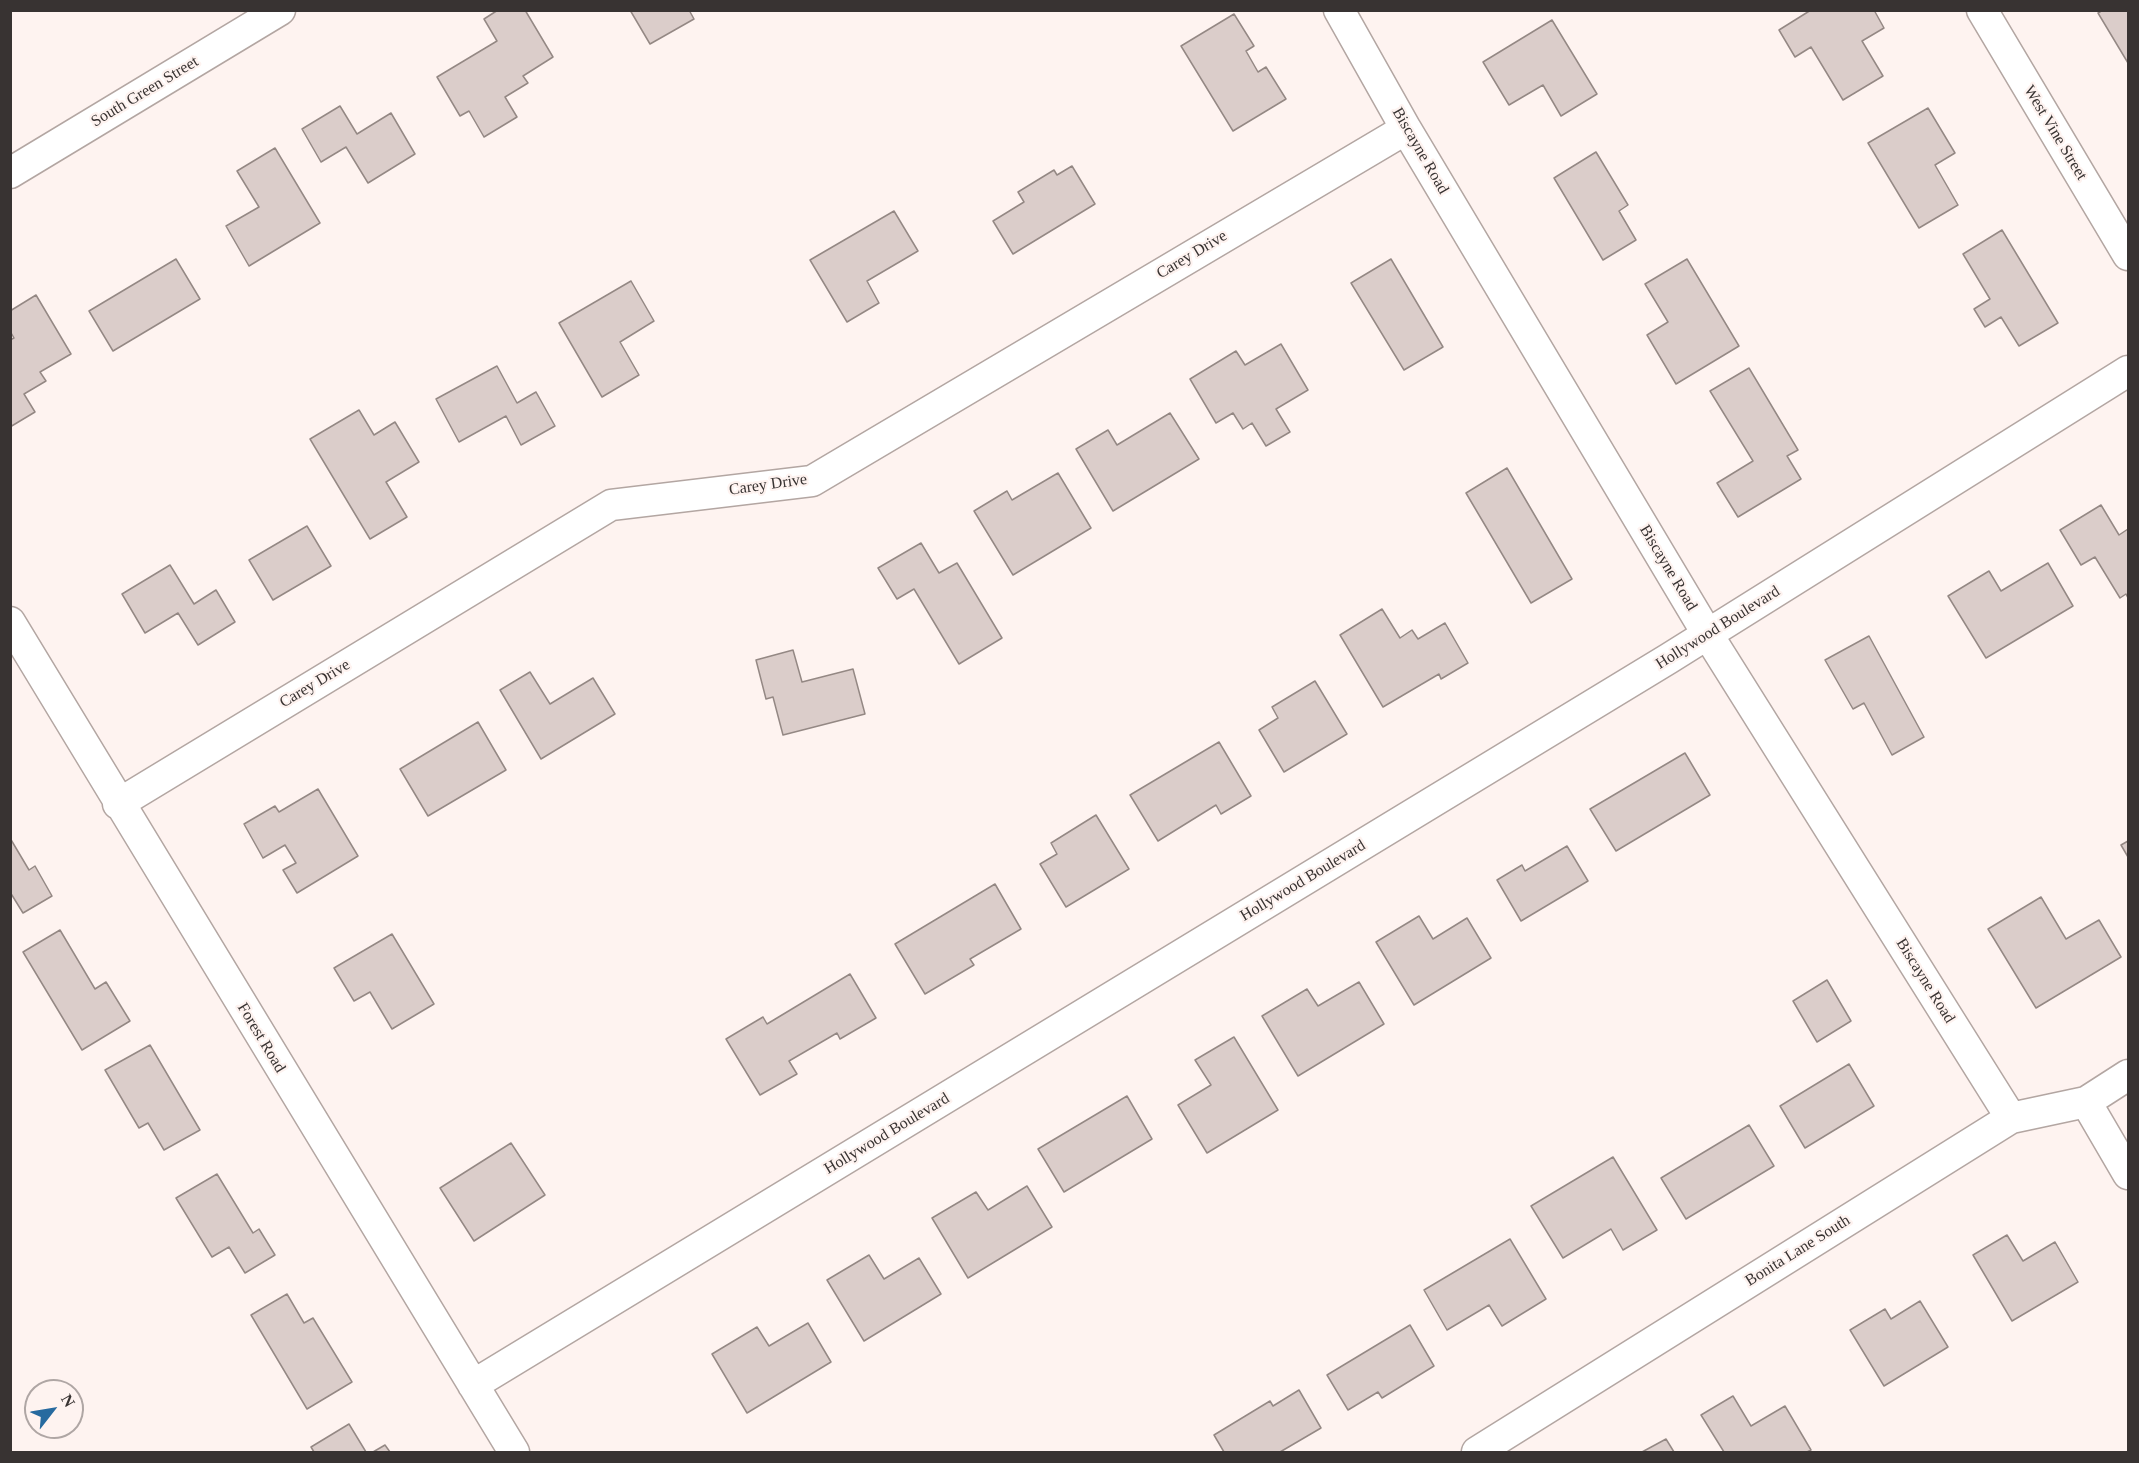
<!DOCTYPE html>
<style>
body{margin:0}
#map{position:relative;width:2139px;height:1463px;overflow:hidden;background:#fef3f0;font-family:"Times New Roman",serif}
canvas{display:block}
.frame{position:absolute;inset:0;border:12px solid #383332;pointer-events:none}
.north{position:absolute;left:24px;top:1379px;width:60px;height:60px;box-sizing:border-box;background:#fef3f0;border:2px solid #afa6a4;border-radius:50%;rotate:59deg;font-size:16px;font-weight:700;line-height:24px;text-align:center;color:#383332}
.north::after{content:'';display:block;margin:auto;width:21px;height:27px;background:#276a9f;clip-path:polygon(50% 0,100% 100%,50% 72%,0 100%)}
</style>
<div id="map">
<canvas width="2139" height="1463"></canvas>
<div class="frame"></div>
<div class="north">N</div>
</div>
<script>
const ctx = document.querySelector('canvas').getContext('2d');
ctx.lineJoin = 'round';
function paint(path, color) { ctx.fillStyle = color; ctx.fill(path, 'evenodd'); }
const toPath = rows => new Path2D(rows.map(r => 'M' + r).join(''));
function strokePath(path, color, width, dash) { ctx.strokeStyle = color; ctx.lineWidth = width; ctx.lineCap = dash ? 'butt' : 'round'; ctx.setLineDash(dash || []); ctx.stroke(path); }
function drawText(font, color, halo, rows, align = 'center') {
  ctx.font = font + ' "Times New Roman",serif'; ctx.lineWidth = 4.5; ctx.setLineDash([]); ctx.textBaseline = 'middle'; ctx.strokeStyle = halo; ctx.fillStyle = color; for (const [text, x, y, turn = 0] of rows) {
    ctx.save(); ctx.translate(x, y); ctx.rotate((+turn || 0) * Math.PI / 180); ctx.textAlign = isNaN(turn) ? turn : align; if (halo) ctx.strokeText(text, 0, 0); ctx.fillText(text, 0, 0); ctx.restore();
  }
}
const building = toPath([
 [498,10,525,10,553,57,523,76,528,83,505,97,517,117,484,137,469,111,460,116,437,77,497,41,484,19,498,10],
 [630,10,689,10,694,19,650,44,630,10],
 [1811,10,1874,10,1884,28,1862,41,1883,76,1843,100,1811,47,1795,57,1779,30,1811,10],
 [2103,10,2128,10,2128,63,2098,13,2103,10],
 [1234,14,1254,46,1246,51,1258,72,1266,67,1286,99,1233,131,1181,46,1234,14],
 [1552,20,1597,94,1561,116,1543,85,1509,105,1483,62,1552,20],
 [340,106,357,134,391,113,415,154,368,183,346,147,321,162,302,129,340,106],
 [1928,108,1955,153,1935,165,1958,205,1919,228,1868,143,1928,108],
 [275,148,320,223,249,266,226,226,259,207,237,171,275,148],
 [1596,152,1628,205,1619,211,1636,240,1603,260,1554,178,1596,152],
 [1072,166,1095,204,1013,254,993,221,1024,202,1018,192,1054,170,1057,175,1072,166],
 [894,211,918,251,867,281,879,303,847,322,810,260,894,211],
 [2002,230,2058,323,2019,346,2001,317,1985,327,1974,309,1990,299,1963,254,2002,230],
 [176,259,200,299,113,351,89,311,176,259],
 [1391,259,1443,347,1404,370,1351,283,1391,259],
 [1687,259,1739,346,1676,384,1647,335,1668,322,1645,284,1687,259],
 [631,281,654,321,620,342,639,375,602,397,559,323,631,281],
 [36,295,71,354,40,372,46,381,24,394,35,412,10,427,10,340,14,338,10,331,10,311,36,295],
 [1281,344,1308,390,1276,409,1290,432,1266,446,1252,423,1243,429,1233,413,1216,423,1190,379,1236,351,1245,365,1281,344],
 [497,366,517,403,536,392,555,426,521,445,506,416,459,442,436,399,497,366],
 [1749,368,1798,450,1787,456,1801,479,1738,517,1717,483,1753,461,1710,391,1749,368],
 [359,410,374,435,395,422,419,462,386,482,407,517,370,539,310,439,359,410],
 [1170,413,1199,459,1113,511,1076,449,1108,430,1117,445,1170,413],
 [1507,468,1572,579,1531,603,1466,493,1507,468],
 [1058,473,1091,528,1013,575,974,511,1007,491,1012,500,1058,473],
 [2101,505,2119,535,2128,529,2128,598,2126,594,2120,598,2095,557,2081,565,2060,530,2101,505],
 [307,526,331,566,273,600,249,560,307,526],
 [921,543,939,573,957,563,1002,638,959,664,914,589,897,599,878,568,921,543],
 [2048,563,2073,606,1986,658,1948,596,1989,571,2001,591,2048,563],
 [170,565,194,604,216,590,235,622,198,645,178,613,145,633,122,594,170,565],
 [1382,609,1400,638,1412,630,1418,639,1445,623,1468,663,1441,679,1439,674,1383,707,1340,635,1382,609],
 [1869,636,1924,737,1892,755,1864,703,1853,709,1825,660,1869,636],
 [793,650,802,682,853,669,865,714,783,735,773,697,766,699,756,660,793,650],
 [530,672,550,704,593,678,615,714,541,759,500,690,530,672],
 [1315,681,1347,734,1284,772,1259,730,1278,718,1272,707,1315,681],
 [478,722,506,770,428,816,400,769,478,722],
 [1219,742,1251,796,1221,814,1216,805,1158,841,1130,795,1219,742],
 [1685,753,1710,795,1616,851,1590,809,1685,753],
 [318,789,358,856,297,893,283,870,296,863,285,845,263,858,244,824,275,806,279,812,318,789],
 [1096,815,1129,869,1066,907,1040,864,1057,854,1051,843,1096,815],
 [10,838,29,870,35,866,52,896,23,913,10,892,10,838],
 [2128,841,2128,857,2121,845,2128,841],
 [1567,846,1588,881,1521,921,1497,880,1522,865,1525,871,1567,846],
 [995,884,1021,929,970,959,974,965,925,994,895,944,995,884],
 [2041,897,2066,939,2099,920,2121,957,2036,1008,1988,929,2041,897],
 [1419,916,1433,939,1467,918,1491,958,1414,1005,1376,942,1419,916],
 [60,930,95,989,106,982,130,1021,82,1050,23,952,60,930],
 [392,934,434,1004,392,1029,370,992,354,1001,334,968,392,934],
 [850,974,876,1018,840,1039,837,1033,789,1061,797,1074,760,1095,726,1039,763,1017,767,1024,850,974],
 [1827,980,1851,1021,1817,1042,1793,1001,1827,980],
 [1359,982,1384,1024,1298,1076,1262,1016,1307,989,1318,1006,1359,982],
 [1234,1037,1278,1110,1207,1153,1178,1105,1211,1085,1195,1060,1234,1037],
 [150,1045,200,1130,164,1150,148,1123,139,1128,105,1070,150,1045],
 [1849,1064,1874,1106,1805,1148,1780,1106,1849,1064],
 [1127,1096,1152,1139,1064,1192,1038,1149,1127,1096],
 [1749,1125,1774,1166,1686,1219,1661,1178,1749,1125],
 [511,1143,545,1195,474,1241,440,1188,511,1143],
 [1613,1157,1657,1230,1623,1250,1611,1229,1563,1258,1531,1206,1613,1157],
 [217,1174,253,1233,259,1229,275,1255,245,1273,229,1247,212,1257,176,1198,217,1174],
 [1027,1186,1052,1227,968,1278,932,1218,976,1192,988,1210,1027,1186],
 [2007,1235,2023,1261,2055,1242,2078,1282,2012,1321,1973,1255,2007,1235],
 [1510,1239,1546,1299,1502,1326,1489,1305,1447,1330,1424,1290,1510,1239],
 [869,1255,884,1279,919,1258,941,1294,864,1341,827,1280,869,1255],
 [287,1294,304,1323,313,1318,352,1382,307,1409,251,1315,287,1294],
 [1920,1301,1948,1347,1884,1386,1850,1330,1885,1309,1891,1319,1920,1301],
 [808,1323,831,1362,747,1413,712,1354,757,1327,769,1346,808,1323],
 [1410,1325,1434,1366,1382,1398,1378,1392,1348,1410,1327,1375,1410,1325],
 [1299,1390,1321,1428,1280,1452,1224,1452,1214,1435,1270,1401,1273,1406,1299,1390],
 [1733,1396,1751,1426,1785,1406,1811,1450,1807,1452,1724,1452,1701,1415,1733,1396],
 [349,1424,366,1452,314,1452,311,1447,349,1424],
 [1666,1439,1674,1452,1642,1452,1666,1439],
 [385,1445,390,1452,373,1452,385,1445]
]);
const street = toPath([
 [1339,10,1406,129,1708,635,2011,1118],
 [1982,10,2128,255],
 [10,173,280,10],
 [10,622,514,1452],
 [118,804,611,505,812,481,1406,129],
 [2086,1102,2128,1174],
 [473,1385,1668,659,2128,371],
 [1477,1452,2011,1118,2086,1102,2128,1075]
]);
const streetNames = [
 ["South Green Street",145,92,-31],
 ["West Vine Street",2055,133,59],
 ["Biscayne Road",1420,151,60],
 ["Carey Drive",1192,255,-31],
 ["Carey Drive",768,485,-8],
 ["Biscayne Road",1668,568,59],
 ["Hollywood Boulevard",1718,628,-32],
 ["Carey Drive",315,684,-31],
 ["Hollywood Boulevard",1303,881,-31],
 ["Biscayne Road",1925,981,58],
 ["Forest Road",261,1038,59],
 ["Hollywood Boulevard",887,1134,-31],
 ["Bonita Lane South",1798,1251,-32]
];
paint(building, '#dbcdca');
strokePath(building, '#948884', 1.5);
strokePath(street, '#b3a6a2', 33);
strokePath(street, '#fff', 30);
drawText('16px', '#383332', '#fef3f0', streetNames);
</script>
